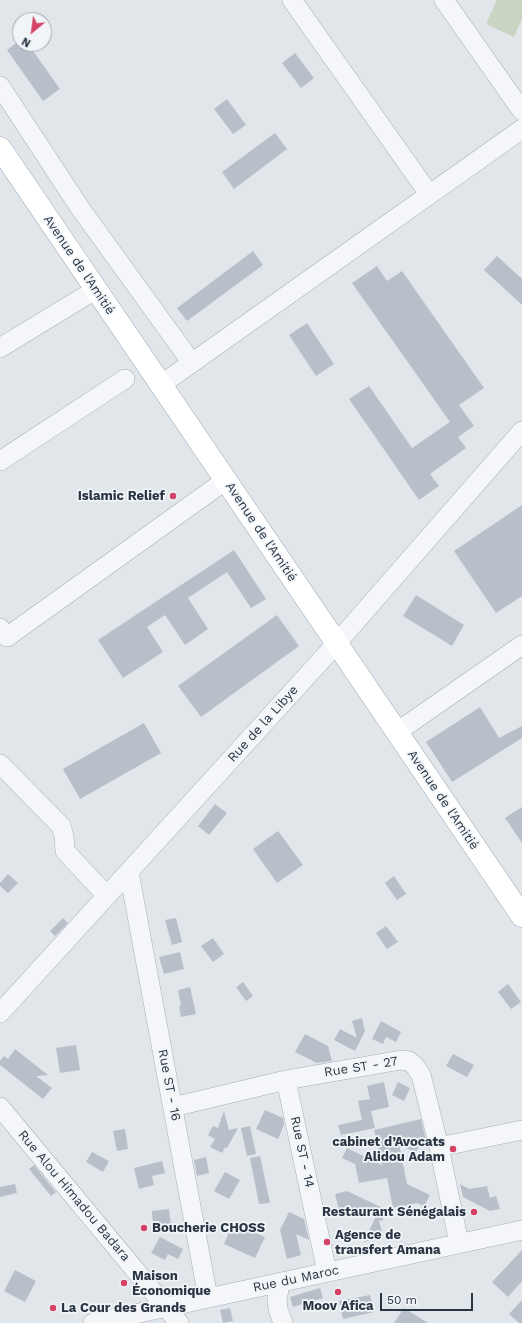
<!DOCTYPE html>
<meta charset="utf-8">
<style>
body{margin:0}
#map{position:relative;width:522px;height:1323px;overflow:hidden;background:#e1e6eb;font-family:"Work Sans",sans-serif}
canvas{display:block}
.north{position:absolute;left:12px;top:12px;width:40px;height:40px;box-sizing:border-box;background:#f1f5f8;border:1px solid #a1a8b0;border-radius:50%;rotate:209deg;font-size:11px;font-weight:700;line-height:16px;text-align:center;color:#293543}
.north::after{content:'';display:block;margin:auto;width:14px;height:18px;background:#d44265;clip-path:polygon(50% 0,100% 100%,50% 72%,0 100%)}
.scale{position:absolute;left:380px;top:1293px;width:93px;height:18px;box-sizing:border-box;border:2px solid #293543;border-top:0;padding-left:5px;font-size:12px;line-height:14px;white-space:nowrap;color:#293543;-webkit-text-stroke:3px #f1f5f8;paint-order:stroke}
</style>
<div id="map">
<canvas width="522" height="1323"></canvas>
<div class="north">N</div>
<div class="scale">50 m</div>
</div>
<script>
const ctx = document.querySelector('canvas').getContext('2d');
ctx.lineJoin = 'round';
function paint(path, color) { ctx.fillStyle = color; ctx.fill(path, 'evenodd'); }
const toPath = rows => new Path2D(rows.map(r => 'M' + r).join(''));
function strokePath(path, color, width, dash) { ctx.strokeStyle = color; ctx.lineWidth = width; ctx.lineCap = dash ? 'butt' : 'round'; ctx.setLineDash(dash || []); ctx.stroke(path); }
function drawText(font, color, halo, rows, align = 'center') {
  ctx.font = font + ' "Work Sans",sans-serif'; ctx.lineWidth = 3.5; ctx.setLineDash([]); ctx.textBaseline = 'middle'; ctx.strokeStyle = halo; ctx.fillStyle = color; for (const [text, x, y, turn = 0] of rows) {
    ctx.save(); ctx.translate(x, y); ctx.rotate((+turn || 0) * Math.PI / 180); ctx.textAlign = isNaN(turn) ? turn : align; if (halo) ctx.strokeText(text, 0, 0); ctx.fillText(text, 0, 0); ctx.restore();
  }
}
const green = toPath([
 [497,0,522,0,522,19,514,37,486,24]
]);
const building = toPath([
 [15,44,28,44,60,89,43,101,7,50],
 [295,53,314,78,301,88,282,63],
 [227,99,246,125,233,134,214,109],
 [275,133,287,149,234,189,222,172],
 [253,251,263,265,187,321,177,308],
 [497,256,522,279,522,305,484,270],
 [377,266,387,281,402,271,484,388,459,405,474,426,458,437,466,448,430,474,439,486,419,500,349,399,369,386,412,448,450,422,352,283],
 [307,323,334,364,316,376,289,335],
 [522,505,522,596,496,613,454,551],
 [234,550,266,599,251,608,227,572,188,598,208,629,185,645,165,615,147,627,163,652,123,678,98,640],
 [416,595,464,625,452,646,403,616],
 [277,615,299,646,201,717,178,686],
 [480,707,499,738,522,726,522,738,452,782,426,742],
 [144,723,161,753,80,799,63,769],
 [215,804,227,813,209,835,198,826],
 [522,807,522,843,505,818],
 [278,831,303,865,277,883,253,849],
 [8,874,18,883,8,893,0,886,0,883],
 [394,876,406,894,397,900,385,883],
 [63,918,68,923,55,936,50,931],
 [176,918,182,942,172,945,165,920],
 [386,926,398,942,387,949,376,933],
 [213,938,224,954,213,962,201,946],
 [180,952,184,969,164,974,159,957],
 [243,982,253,996,246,1001,236,987],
 [508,984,521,1002,511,1009,498,992],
 [190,987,196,1014,181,1017,179,1006,181,1006,178,990],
 [362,1018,365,1031,355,1051,334,1040,340,1029,357,1038,352,1021],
 [381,1021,401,1032,396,1042,386,1037,383,1044,372,1039],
 [305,1034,328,1046,332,1061,317,1063,295,1052],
 [76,1045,80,1070,60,1073,56,1048],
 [15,1049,48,1075,36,1076,52,1088,43,1099,0,1065,0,1061,4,1056,8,1059],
 [453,1054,474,1065,467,1077,446,1066],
 [384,1082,389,1107,371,1111,375,1128,341,1135,338,1125,362,1120,358,1101,370,1099,367,1086],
 [398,1082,410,1088,404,1101,392,1095],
 [265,1110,283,1118,284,1125,278,1139,256,1129],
 [224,1111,229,1130,238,1128,227,1148,225,1147,222,1153,210,1147,215,1139,208,1135,213,1126,218,1128],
 [421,1119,427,1145,419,1147,415,1153,399,1144,407,1184,430,1195,424,1206,417,1203,393,1208,387,1178,359,1183,355,1164,342,1158,347,1148,382,1165,374,1130],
 [250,1126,256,1154,247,1156,241,1128],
 [125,1129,128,1149,117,1151,113,1131],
 [92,1152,109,1161,103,1172,86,1162],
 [260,1156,270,1203,259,1204,250,1158],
 [206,1157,209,1173,197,1176,194,1160],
 [162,1161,165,1173,152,1176,154,1185,139,1189,134,1168],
 [34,1165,56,1192,51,1196,29,1169],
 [225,1172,240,1180,229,1199,214,1191],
 [15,1184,17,1193,0,1197,0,1187],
 [460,1184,469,1189,487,1186,490,1198,496,1196,500,1209,490,1211,463,1197],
 [347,1191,387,1210,382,1221,379,1220,383,1237,364,1242,375,1218,358,1209,340,1214,335,1194],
 [169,1209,171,1226,153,1227,152,1211],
 [289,1212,304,1219,309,1240,296,1234,301,1255,287,1259,280,1230],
 [233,1223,265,1237,255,1258,224,1244],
 [160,1237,183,1249,178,1259,168,1254,165,1260,151,1253],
 [522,1250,522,1281,508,1297,492,1282],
 [15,1270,36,1281,25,1302,4,1291],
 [320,1288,323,1298,293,1307,290,1297],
 [370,1295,374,1312,343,1319,339,1301],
 [522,1300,522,1323,519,1323,509,1314],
 [230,1308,233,1321,223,1323,220,1310],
 [404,1308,428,1323,394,1323]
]);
const minor = toPath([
 [292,0,429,194],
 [444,0,522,111],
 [0,86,80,208,192,363],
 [0,348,95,290],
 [162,384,522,129],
 [0,461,125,379],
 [0,628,7,637,226,480],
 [397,732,522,645],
 [0,764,61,826,64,836,65,851,106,895],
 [129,872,208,1298],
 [0,1013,336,644,522,431],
 [286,1080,327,1272],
 [0,1107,179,1323],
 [173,1107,286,1080,401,1060,409,1061,415,1066,421,1075,439,1147,459,1243],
 [439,1147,522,1130],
 [281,1282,277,1298,278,1309,283,1323],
 [93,1323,522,1230]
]);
const major = toPath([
 [0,148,522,916]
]);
const markers = [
 [173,496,4,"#d44265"],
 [453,1149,4,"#d44265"],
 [474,1212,4,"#d44265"],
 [144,1228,4,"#d44265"],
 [327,1242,4,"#d44265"],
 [124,1283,4,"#d44265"],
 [338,1292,4,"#d44265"],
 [53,1308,4,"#d44265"]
];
const streetNames = [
 ["Avenue de l'Amitié",79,265,56],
 ["Avenue de l'Amitié",261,532,56],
 ["Rue de la Libye",263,724,-48],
 ["Avenue de l'Amitié",443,800,56],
 ["Rue ST - 27",361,1067,-9],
 ["Rue ST - 16",169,1085,79],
 ["Rue ST - 14",302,1152,78],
 ["Rue Alou Himadou Badara",74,1196,50],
 ["Rue du Maroc",296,1279,-12]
];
const poiNames = [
 ["Islamic Relief",165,496,"right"],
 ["cabinet d’Avocats",445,1142,"right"],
 ["Alidou Adam",445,1157,"right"],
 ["Restaurant Sénégalais",466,1212,"right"],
 ["Boucherie CHOSS",152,1228],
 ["Agence de",335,1235],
 ["transfert Amana",335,1250],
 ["Maison",132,1276],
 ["Économique",132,1291],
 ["Moov Afica",338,1306,"center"],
 ["La Cour des Grands",61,1308]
];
paint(green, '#c9d5c2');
paint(building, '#b8bfc8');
strokePath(minor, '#a6adb5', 20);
strokePath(major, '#a0abb7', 23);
strokePath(minor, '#f4f6f9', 19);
strokePath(major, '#fff', 22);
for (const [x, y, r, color] of markers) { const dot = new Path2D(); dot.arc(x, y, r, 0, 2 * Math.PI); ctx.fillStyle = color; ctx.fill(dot); strokePath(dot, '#f1f5f8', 1.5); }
drawText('13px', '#293543', '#f1f5f8', streetNames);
drawText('bold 13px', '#293543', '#f1f5f8', poiNames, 'left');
</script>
